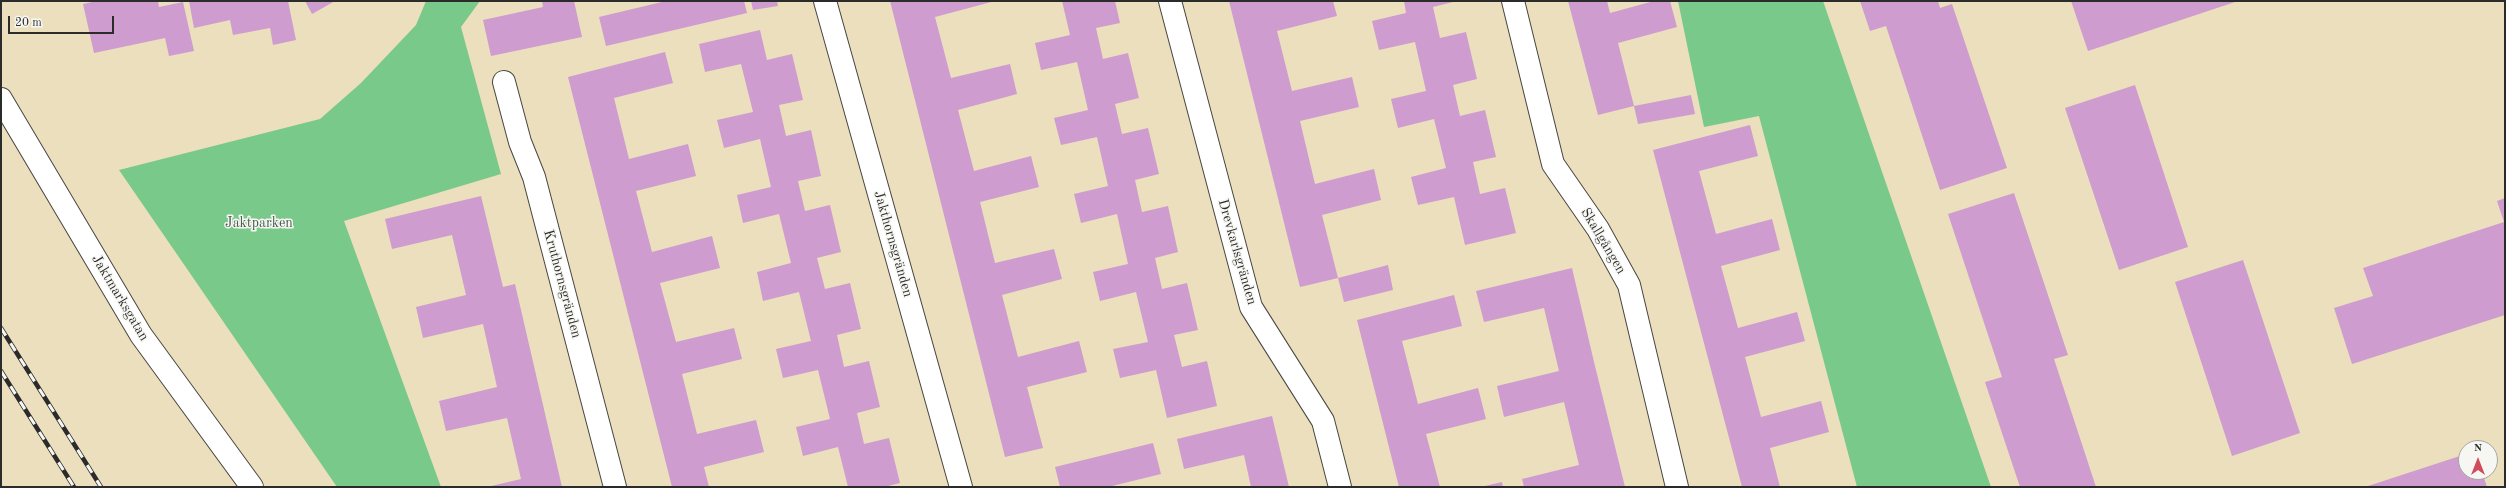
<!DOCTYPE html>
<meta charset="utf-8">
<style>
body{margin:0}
#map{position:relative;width:2506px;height:488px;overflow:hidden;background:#ebdfbe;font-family:"Old Standard TT",serif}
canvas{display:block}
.frame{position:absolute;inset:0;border:2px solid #2b2b2b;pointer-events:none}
.north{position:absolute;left:2458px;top:440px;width:40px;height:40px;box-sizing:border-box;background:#f6f6f2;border:1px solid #a5a5a2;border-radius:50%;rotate:0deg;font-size:11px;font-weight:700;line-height:16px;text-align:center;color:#2b2b2b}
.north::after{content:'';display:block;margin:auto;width:14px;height:18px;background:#d1495b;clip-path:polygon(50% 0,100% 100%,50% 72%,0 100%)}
.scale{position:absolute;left:8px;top:16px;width:106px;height:18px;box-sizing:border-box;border:2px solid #2b2b2b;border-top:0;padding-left:5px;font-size:12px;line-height:14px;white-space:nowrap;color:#2b2b2b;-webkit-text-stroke:3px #f6f6f2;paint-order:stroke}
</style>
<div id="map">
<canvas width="2506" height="488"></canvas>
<div class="frame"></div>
<div class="north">N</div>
<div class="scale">20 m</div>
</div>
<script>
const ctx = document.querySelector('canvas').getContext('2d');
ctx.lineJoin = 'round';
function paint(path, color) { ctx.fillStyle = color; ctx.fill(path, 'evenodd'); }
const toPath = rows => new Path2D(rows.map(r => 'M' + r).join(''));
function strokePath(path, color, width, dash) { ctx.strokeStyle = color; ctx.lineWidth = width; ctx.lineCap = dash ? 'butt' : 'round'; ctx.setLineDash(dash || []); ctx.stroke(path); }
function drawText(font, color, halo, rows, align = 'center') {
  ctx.font = font + ' "Old Standard TT",serif'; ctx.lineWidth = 3; ctx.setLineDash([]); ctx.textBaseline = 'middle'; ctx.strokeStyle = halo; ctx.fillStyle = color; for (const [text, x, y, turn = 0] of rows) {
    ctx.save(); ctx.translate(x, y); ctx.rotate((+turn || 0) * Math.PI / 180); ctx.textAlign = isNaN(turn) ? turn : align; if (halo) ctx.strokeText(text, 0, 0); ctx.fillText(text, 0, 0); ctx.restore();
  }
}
const green = toPath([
 [426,1,480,1,461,27,501,174,344,221,441,487,337,487,119,170,320,119,361,83,416,25],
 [1678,1,1823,1,1991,487,1857,487,1759,116,1704,127]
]);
const building = toPath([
 [97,1,158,1,159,7,183,2,194,51,169,56,165,38,94,53,83,4],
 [189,1,288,1,296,40,273,45,270,28,233,35,230,20,194,28],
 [305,1,335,1,312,14],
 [542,1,574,1,582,37,491,56,483,20,543,7],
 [666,1,744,1,747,13,606,46,599,17],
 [751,1,777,1,778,6,753,10],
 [890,1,995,1,935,17,951,78,1010,64,1017,94,958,110,974,171,1031,156,1039,187,980,202,995,263,1054,249,1062,279,1002,295,1018,357,1079,341,1087,372,1027,387,1043,448,1005,457],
 [1062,1,1115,1,1120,23,1096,28,1103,59,1128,53,1139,98,1115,104,1122,134,1148,128,1159,174,1135,180,1142,212,1168,206,1178,252,1155,258,1162,289,1187,283,1198,330,1174,335,1182,367,1207,361,1217,406,1167,418,1156,370,1120,378,1113,349,1148,342,1136,292,1100,301,1093,272,1128,264,1117,214,1081,223,1074,194,1108,186,1097,137,1061,145,1054,118,1088,110,1077,62,1041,70,1035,43,1070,35],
 [1229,1,1333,1,1337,16,1277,31,1292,91,1352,77,1359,107,1300,121,1315,184,1374,169,1381,200,1322,215,1338,278,1300,287],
 [1404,1,1457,1,1433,7,1440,38,1466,32,1477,79,1453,85,1460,116,1485,110,1496,157,1473,162,1480,194,1505,188,1516,233,1465,245,1454,197,1418,205,1411,177,1446,168,1434,119,1398,128,1391,99,1426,91,1415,42,1379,50,1372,21,1406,13],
 [1568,1,1607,1,1610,13,1654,1,1670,1,1677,27,1618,43,1634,106,1598,115],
 [1860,1,1938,1,1940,8,1952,4,2007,168,1940,190,1886,26,1870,31],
 [2071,1,2238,1,2088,51],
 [760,30,767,60,792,54,803,100,779,105,786,136,811,130,821,176,798,181,805,211,830,205,841,252,817,258,825,289,850,283,861,329,837,335,844,367,869,361,880,407,857,413,864,444,889,438,900,483,884,487,848,487,838,447,803,456,796,427,830,419,818,370,783,378,776,349,811,341,799,292,763,301,757,272,791,263,779,214,743,223,737,195,771,187,760,139,724,148,717,120,753,112,741,64,705,72,699,44],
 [665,52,673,83,614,98,629,159,688,144,696,176,636,191,652,252,712,236,720,268,660,283,676,342,734,328,742,359,682,374,697,434,756,420,764,452,704,467,709,487,672,487,568,77],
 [2135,85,2188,247,2119,270,2065,108],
 [1691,95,1695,114,1638,124,1634,106],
 [1750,125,1758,156,1699,171,1716,234,1772,219,1780,250,1721,266,1738,328,1797,312,1805,341,1745,357,1761,417,1821,401,1829,432,1770,448,1780,487,1742,487,1653,150],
 [2014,193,2068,355,2054,359,2096,487,2020,487,1985,382,2002,377,1948,214],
 [481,196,503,287,515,284,562,487,487,487,521,479,507,418,446,431,439,401,497,387,483,324,423,338,416,307,466,295,452,235,392,249,385,219],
 [2505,198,2505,315,2352,364,2334,308,2373,296,2363,268,2504,222,2497,201],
 [2243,260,2300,433,2232,456,2175,282],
 [1388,265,1393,290,1344,302,1338,278],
 [1572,268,1594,362,1625,487,1524,487,1522,479,1579,465,1564,402,1504,417,1497,386,1559,371,1544,308,1484,322,1476,291],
 [1454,295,1462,326,1402,341,1418,404,1478,388,1486,419,1426,434,1440,487,1399,487,1357,320],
 [1272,416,1289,487,1251,487,1244,455,1184,469,1177,439],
 [1153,443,1161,474,1108,487,1060,487,1055,467],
 [2466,454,2466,472,2482,472,2487,487,2365,487],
 [1502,482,1503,487,1485,487,1485,486]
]);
const minor = toPath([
 [825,1,961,487],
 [1170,1,1251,307,1323,421,1340,487],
 [1513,1,1553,164,1598,229,1629,285,1677,487],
 [504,82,520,142,534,177,615,487],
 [1,99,141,335,252,487]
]);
const rail = toPath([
 [1,328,101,487],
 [1,371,74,487]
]);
const parkNames = [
 ["Jaktparken",259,223]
];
const streetNames = [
 ["Skallgången",1603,241,59],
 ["Jakthornsgränden",893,244,74],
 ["Drevkarlsgränden",1237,252,74],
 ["Kruthornsgränden",562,284,75],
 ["Jaktmarksgatan",120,298,59]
];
paint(green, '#78c98a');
paint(building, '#ce9cce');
strokePath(minor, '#484641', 24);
strokePath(minor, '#fff', 22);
strokePath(rail, '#2b2b2b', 4.5);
strokePath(rail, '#f6f6f2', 3, [9]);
drawText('14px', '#425a48', '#f6f6f2', parkNames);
drawText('14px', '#2b2b2b', '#f6f6f2', streetNames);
</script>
